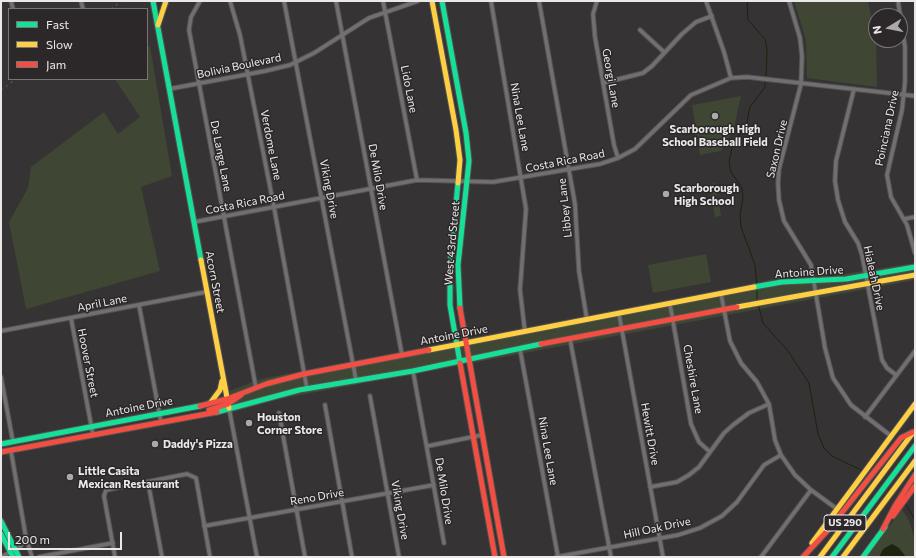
<!DOCTYPE html>
<style>
body{margin:0}
#map{position:relative;width:916px;height:558px;overflow:hidden;background:#353334;font-family:Commissioner,sans-serif}
canvas{display:block}
.frame{position:absolute;inset:0;border:2px solid #ebe8e9;pointer-events:none}
.legend{position:absolute;left:8px;top:8px;width:140px;height:72px;box-sizing:border-box;background:#2c2829;border:1px solid #787576;margin:0;padding:5px 7px;list-style:none;font-size:12px;color:#ebe8e9}
.legend li{display:flex;align-items:center;gap:8px;height:20px}
.legend b{width:20px;border:1px solid #787576}
.north{position:absolute;left:868px;top:8px;width:40px;height:40px;box-sizing:border-box;background:#2c2829;border:1px solid #787576;border-radius:50%;rotate:260deg;font-size:11px;font-weight:700;line-height:16px;text-align:center;color:#ebe8e9}
.north::after{content:'';display:block;margin:auto;width:14px;height:18px;background:#aba9aa;clip-path:polygon(50% 0,100% 100%,50% 72%,0 100%)}
.scale{position:absolute;left:8px;top:532px;width:114px;height:18px;box-sizing:border-box;border:2px solid #ebe8e9;border-top:0;padding-left:5px;font-size:12px;line-height:14px;white-space:nowrap;color:#ebe8e9;-webkit-text-stroke:3px #2c2829;paint-order:stroke}
</style>
<div id="map">
<canvas width="916" height="558"></canvas>
<div class="frame"></div>
<ul class="legend">
<li><b style="height:5px;background:#16e098"></b>Fast</li>
<li><b style="height:5px;background:#ffcf43"></b>Slow</li>
<li><b style="height:5px;background:#f24e42"></b>Jam</li>
</ul>
<div class="north">N</div>
<div class="scale">200 m</div>
</div>
<script>
const ctx = document.querySelector('canvas').getContext('2d');
ctx.lineJoin = 'round';
function paint(path, color) { ctx.fillStyle = color; ctx.fill(path, 'evenodd'); }
const toPath = rows => new Path2D(rows.map(r => 'M' + r).join(''));
function strokePath(path, color, width, dash) { ctx.strokeStyle = color; ctx.lineWidth = width; ctx.lineCap = dash ? 'butt' : 'round'; ctx.setLineDash(dash || []); ctx.stroke(path); }
function drawText(font, color, halo, rows, align = 'center') {
  ctx.font = font + ' Commissioner,sans-serif'; ctx.lineWidth = 3; ctx.setLineDash([]); ctx.textBaseline = 'middle'; ctx.strokeStyle = halo; ctx.fillStyle = color; for (const [text, x, y, turn = 0] of rows) {
    ctx.save(); ctx.translate(x, y); ctx.rotate((+turn || 0) * Math.PI / 180); ctx.textAlign = isNaN(turn) ? turn : align; if (halo) ctx.strokeText(text, 0, 0); ctx.fillText(text, 0, 0); ctx.restore();
  }
}
const green = toPath([
 [794,1,868,1,876,40,877,87,807,78,806,40],
 [150,46,172,176,141,187,160,271,26,309,9,222,28,188,31,167,104,112,118,134,140,117,115,79,147,79,147,48],
 [741,96,734,128,721,151,700,155,692,105],
 [715,183,717,196,711,197,709,184],
 [719,203,721,216,715,217,713,204],
 [706,254,711,282,653,293,648,265],
 [915,263,915,280,279,399,233,412,229,391,261,379,747,285,795,274,830,276],
 [902,509,909,520,915,541,915,557,867,557]
]);
const water = toPath([
 [892,544,899,548,906,557,879,557,883,549]
]);
const stream = toPath([
 [747,1,748,20,765,39,767,50,766,78],
 [757,285,755,265,741,227,740,214,743,198,742,188,731,172,729,162,732,148,747,122,750,107,765,87,765,81],
 [757,288,757,301],
 [758,304,763,323,788,351,809,383,818,434,824,448,832,456,863,471],
 [905,503,915,520]
]);
const street = toPath([
 [11,1,13,9],
 [81,1,83,9],
 [200,1,191,17,189,30,256,388],
 [230,1,240,35,274,207,307,389],
 [284,1,356,380],
 [336,1,402,355],
 [383,1,417,180],
 [491,1,526,209,520,290,525,332],
 [539,1,575,204,579,271,587,320],
 [597,1,593,14,595,37,614,145,618,158],
 [706,1,724,52,731,78],
 [789,1,800,38,802,56,801,84,779,169,778,183,779,200,784,221,811,265,825,348,833,378,851,405,891,436],
 [898,1,905,47,905,82,902,110,887,175,891,197,907,225,915,253],
 [640,30,664,52],
 [603,83,643,73,652,66,682,34,696,22,712,16],
 [169,89,265,71,290,65,314,53,369,18,418,1],
 [854,89,836,161,835,181,838,200,845,222,858,243,862,255,882,360,887,368,896,375],
 [904,219,915,217],
 [194,222,417,180,493,182,600,164,618,158,635,149,691,95,731,78,747,77,915,96],
 [721,294,730,341,741,363,757,382,769,404,775,440,781,455,795,475,811,490,837,509],
 [670,304,691,424,699,442,710,452],
 [139,305,161,422],
 [619,314,663,557],
 [71,318,93,435],
 [1,331,206,292],
 [570,339,611,557],
 [520,349,558,557],
 [413,371,444,543],
 [1,377,13,442],
 [370,396,399,557],
 [325,405,352,557],
 [229,408,257,557],
 [279,413,305,557],
 [865,417,915,351],
 [428,446,482,435],
 [148,482,162,557],
 [650,487,677,482,689,475,699,467,724,433,733,425,749,413,769,404],
 [204,526,434,485],
 [26,538,32,557],
 [1,557,20,547,26,538,11,451],
 [39,557,113,543],
 [115,557,104,496,106,490,187,474,196,478,210,557],
 [556,557,678,535,700,528,722,516,737,502,764,465,781,455],
 [761,557,811,490]
]);
const fast = toPath([
 [153,1,201,260],
 [442,1,466,133,469,161,458,265,460,308],
 [458,183,450,265,450,305,460,363],
 [754,287,782,282,846,279,915,267],
 [217,412,299,390,413,371,541,344],
 [1,444,200,406],
 [1,521,19,557],
 [1,534,13,557],
 [832,557,915,446],
 [863,557,885,527]
]);
const slow = toPath([
 [432,1,456,130,460,160,458,183],
 [158,25,166,1],
 [201,260,229,408],
 [737,307,915,275],
 [429,350,754,287],
 [211,402,220,390,222,381],
 [812,543,915,404],
 [820,557,912,434],
 [843,557,915,461]
]);
const jam = toPath([
 [460,308,504,557],
 [541,344,737,307],
 [460,363,495,557],
 [200,406,227,399,266,384,304,374,429,350],
 [209,410,228,404,241,395],
 [1,452,217,412],
 [893,516,915,486],
 [883,529,895,506,915,475],
 [803,557,828,530,901,438,913,432]
]);
const rail = toPath([
 [111,9,122,1],
 [1,90,16,79]
]);
const markers = [
 [715,116,4,"#aba9aa"],
 [666,194,4,"#aba9aa"],
 [249,423,4,"#aba9aa"],
 [155,444,4,"#aba9aa"],
 [70,477,4,"#aba9aa"]
];
const shields = [
 [845,523,42]
];
const shieldNames = [
 ["US 290",845,523]
];
const streetNames = [
 ["Bolivia Boulevard",239,66,-12],
 ["Georgi Lane",611,78,80],
 ["Lido Lane",409,89,79],
 ["Nina Lee Lane",520,117,80],
 ["Poinciana Drive",887,128,-78],
 ["Verdome Lane",271,145,79],
 ["Saxon Drive",777,149,-77],
 ["De Lange Lane",221,156,79],
 ["Costa Rica Road",565,161,-11],
 ["De Milo Drive",378,177,80],
 ["Viking Drive",329,189,79],
 ["Costa Rica Road",245,203,-11],
 ["Libbey Lane",565,208,-96],
 ["West 43rd Street",452,243,-85],
 ["Antoine Drive",809,272,-4],
 ["Hialeah Drive",874,278,78],
 ["Acorn Street",215,282,79],
 ["April Lane",102,303,-11],
 ["Antoine Drive",454,335,-11],
 ["Hoover Street",88,363,79],
 ["Cheshire Lane",693,379,80],
 ["Antoine Drive",139,407,-11],
 ["Hewitt Drive",650,434,80],
 ["Nina Lee Lane",548,451,80],
 ["De Milo Drive",444,491,81],
 ["Reno Drive",317,497,-10],
 ["Viking Drive",400,510,80],
 ["Hill Oak Drive",657,528,-12]
];
const poiNames = [
 ["Scarborough High",715,129,"center"],
 ["School Baseball Field",715,142,"center"],
 ["Scarborough",674,188],
 ["High School",674,201],
 ["Houston",257,417],
 ["Corner Store",257,430],
 ["Daddy's Pizza",163,444],
 ["Little Casita",78,471],
 ["Mexican Restaurant",78,484]
];
paint(green, '#3f4633');
paint(water, '#1c240e');
strokePath(stream, '#1c240e', 1);
strokePath(street, '#535152', 5.5);
strokePath(fast, '#535152', 7);
strokePath(slow, '#535152', 7);
strokePath(jam, '#535152', 7);
strokePath(street, '#716f70', 3.5);
strokePath(fast, '#16e098', 5);
strokePath(slow, '#ffcf43', 5);
strokePath(jam, '#f24e42', 5);
strokePath(rail, '#706e70', 1, [2, 4]);
for (const [x, y, r, color] of markers) { const dot = new Path2D(); dot.arc(x, y, r, 0, 2 * Math.PI); ctx.fillStyle = color; ctx.fill(dot); strokePath(dot, '#2c2829', 1.5); }
for (const [x, y, w] of shields) { const box = new Path2D(); box.roundRect(x - w / 2, y - 8, w, 16, 3); ctx.fillStyle = '#2c2829'; ctx.fill(box); strokePath(box, '#ebe8e9', 1); }
drawText('bold 10px', '#ebe8e9', null, shieldNames);
drawText('11px', '#ebe8e9', '#2c2829', streetNames);
drawText('bold 11px', '#ebe8e9', '#2c2829', poiNames, 'left');
</script>
